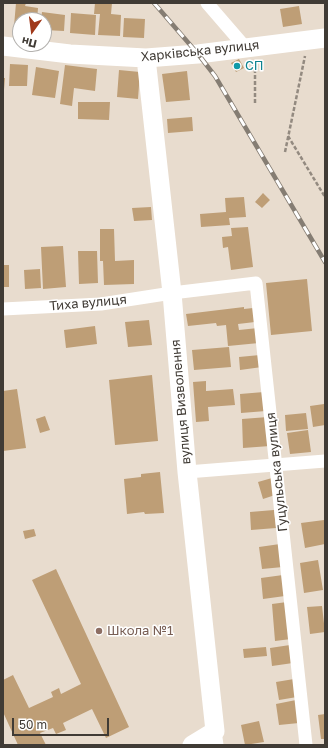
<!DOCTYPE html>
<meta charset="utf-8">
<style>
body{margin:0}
#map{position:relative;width:328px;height:748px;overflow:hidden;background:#e8dcce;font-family:"Golos Text",sans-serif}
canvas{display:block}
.frame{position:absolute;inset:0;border:4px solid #403b35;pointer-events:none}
.north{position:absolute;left:12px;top:12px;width:40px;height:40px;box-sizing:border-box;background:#fff;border:1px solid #b3b1ae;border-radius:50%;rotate:194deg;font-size:11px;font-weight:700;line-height:16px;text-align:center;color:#403b35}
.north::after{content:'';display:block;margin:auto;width:14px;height:18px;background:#a0381a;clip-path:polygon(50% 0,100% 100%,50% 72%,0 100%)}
.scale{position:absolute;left:12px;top:718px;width:97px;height:18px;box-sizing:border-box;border:2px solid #403b35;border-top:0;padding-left:5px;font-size:12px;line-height:14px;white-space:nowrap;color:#403b35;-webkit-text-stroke:3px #fff;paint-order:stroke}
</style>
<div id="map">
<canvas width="328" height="748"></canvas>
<div class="frame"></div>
<div class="north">Пн</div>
<div class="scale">50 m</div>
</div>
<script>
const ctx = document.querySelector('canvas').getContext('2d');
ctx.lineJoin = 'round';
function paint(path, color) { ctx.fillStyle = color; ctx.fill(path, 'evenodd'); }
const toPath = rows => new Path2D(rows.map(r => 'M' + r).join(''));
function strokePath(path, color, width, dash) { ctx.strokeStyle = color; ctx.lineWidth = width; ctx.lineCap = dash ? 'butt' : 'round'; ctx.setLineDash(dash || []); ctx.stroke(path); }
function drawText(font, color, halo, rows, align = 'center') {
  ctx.font = font + ' "Golos Text",sans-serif'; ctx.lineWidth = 3; ctx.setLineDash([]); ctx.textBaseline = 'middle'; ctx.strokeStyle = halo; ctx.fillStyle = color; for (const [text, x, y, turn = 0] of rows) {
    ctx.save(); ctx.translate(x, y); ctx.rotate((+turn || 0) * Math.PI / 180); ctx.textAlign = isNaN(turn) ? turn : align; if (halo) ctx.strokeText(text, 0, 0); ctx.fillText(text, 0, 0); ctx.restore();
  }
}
const building = toPath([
 [16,3,26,3,25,6,38,8,37,20,20,20,20,26,14,26],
 [95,3,112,3,111,14,121,15,120,36,98,35,100,14,94,14],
 [299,6,302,24,283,27,280,9],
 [42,12,65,15,64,31,44,30,44,20,41,20],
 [71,13,96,15,95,35,70,33],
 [124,18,145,19,144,38,123,37],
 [239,59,244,68,236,72,231,63],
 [10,64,28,65,27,86,9,86],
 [65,65,97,69,95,91,74,88,72,106,60,104],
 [36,67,59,71,55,98,32,95],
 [119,70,140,72,138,99,117,97],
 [187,71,190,100,166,102,162,74],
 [3,78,5,78,4,90,3,90],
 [78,102,110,102,109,120,78,119],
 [192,117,193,131,168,133,167,119],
 [263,193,270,200,262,208,255,202],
 [244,197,246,217,229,218,230,225,201,227,200,214,226,212,225,198],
 [151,207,152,220,134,221,132,208],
 [248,227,253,267,231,270,228,247,223,248,222,237,232,236,231,228],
 [100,229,114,229,115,261,134,260,134,284,104,285,103,261,100,261],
 [63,246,66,287,43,289,41,247],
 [78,251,97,251,98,283,79,284],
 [3,265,9,265,9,287,3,287],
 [40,269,41,288,25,289,24,270],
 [307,279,312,331,271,335,266,283],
 [244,307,244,309,253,308,255,322,238,324,239,330,258,328,259,343,228,346,226,325,217,326,216,323,188,326,186,314],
 [149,320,152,345,128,347,125,322],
 [95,326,97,344,66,348,64,330],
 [229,347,231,367,194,370,192,350],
 [260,355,262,367,240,370,239,357],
 [152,375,158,441,115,445,109,380],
 [206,381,206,391,233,389,235,405,208,407,209,421,196,422,193,382],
 [17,389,26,448,3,451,3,391],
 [264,392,266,411,241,413,240,394],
 [324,404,325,425,313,427,310,406],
 [306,413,308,429,286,431,285,415],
 [45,416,50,430,40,433,36,419],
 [268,417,270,446,243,448,242,419],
 [308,430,311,452,290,454,287,433],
 [160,472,164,513,145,514,144,512,127,514,124,479,141,477,141,474],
 [272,478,278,494,263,499,258,482],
 [274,510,276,528,251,530,250,512],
 [324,520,325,544,305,548,301,523],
 [34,529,36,536,25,539,23,531],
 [280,544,283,567,262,569,259,547],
 [318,560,323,590,304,593,300,563],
 [56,569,129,727,106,738,92,709,63,723,66,730,56,734,53,728,40,733,46,745,18,745,3,712,3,680,13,675,29,708,53,697,51,692,59,688,61,694,81,684,32,580],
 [283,575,285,596,263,599,261,578],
 [287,602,291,639,275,641,272,604],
 [322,606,325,632,310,634,307,607],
 [290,645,293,663,272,666,270,648],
 [266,647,267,656,244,658,243,649],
 [294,679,297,697,279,700,276,682],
 [296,700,299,723,279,725,276,704],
 [325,714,325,739,321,739,318,715],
 [259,721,264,742,245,745,241,725]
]);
const path = toPath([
 [255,103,255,62],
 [288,136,325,197],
 [285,152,305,56]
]);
const street = toPath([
 [207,3,245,47],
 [3,309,101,304,172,293,256,283,306,745],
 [187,472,325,461],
 [215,731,217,745]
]);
const secondary = toPath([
 [3,46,70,54,146,58,198,54,325,38],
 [146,58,172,293,187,472,215,731,192,745]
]);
const rail = toPath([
 [154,3,198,54,215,76,325,262]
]);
const markers = [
 [237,66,4,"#0f9aa8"],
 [99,631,4,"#8d6e63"]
];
const streetNames = [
 ["Харківська вулиця",200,51,-6],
 ["Тиха вулиця",88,303,-5],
 ["вулиця Визволення",181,402,-95],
 ["Гуцульська вулиця",277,472,-96]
];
const cultureNames = [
 ["СП",245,66]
];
const educationNames = [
 ["Школа №1",107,631]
];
paint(building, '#be9e76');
strokePath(path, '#938a80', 2.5, [4, 2]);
strokePath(street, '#fff', 13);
strokePath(secondary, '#fff', 19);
strokePath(rail, '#857d73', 4.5);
strokePath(rail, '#fff', 3, [9]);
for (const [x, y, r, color] of markers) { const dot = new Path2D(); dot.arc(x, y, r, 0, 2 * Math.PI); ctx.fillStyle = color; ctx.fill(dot); strokePath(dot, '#fff', 1.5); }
drawText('13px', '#403b35', '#fff', streetNames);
drawText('13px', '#0d838f', '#fff', cultureNames, 'left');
drawText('13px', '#785e54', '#fff', educationNames, 'left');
</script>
